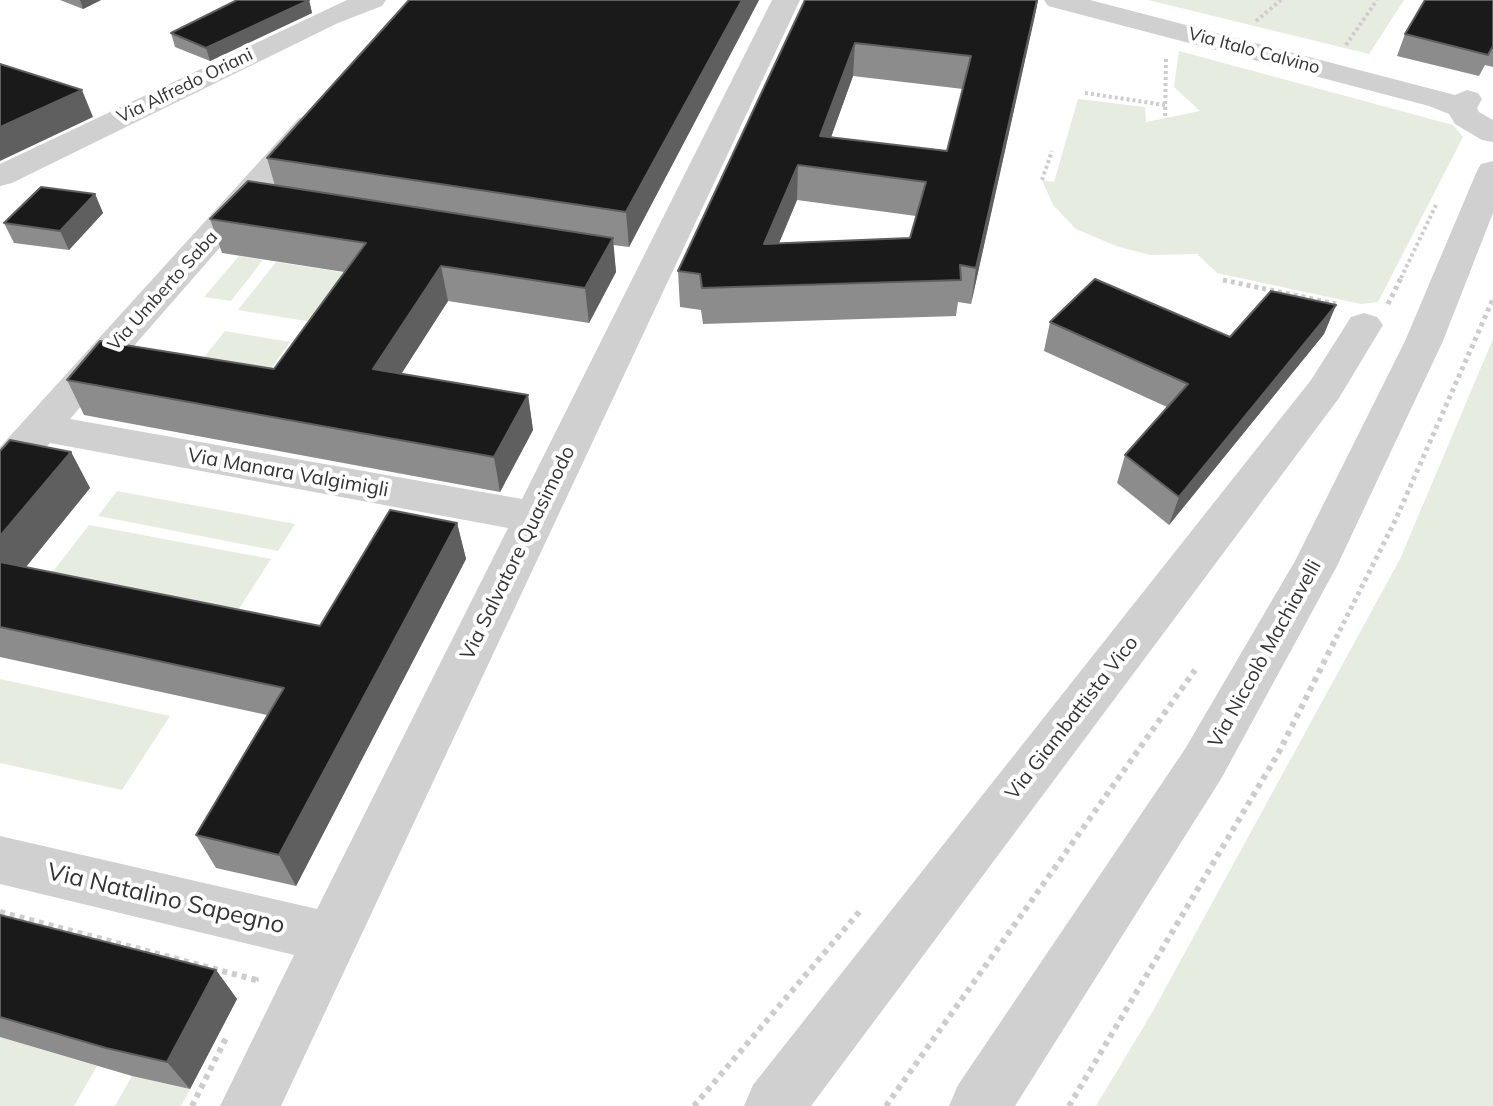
<!DOCTYPE html>
<meta charset="utf-8">
<style>
body{margin:0}
canvas{display:block;background:#fff}
</style>
<canvas width="1493" height="1106"></canvas>
<script>
const ctx = document.querySelector('canvas').getContext('2d');
ctx.lineJoin = 'round';
function paint(path, color) { ctx.fillStyle = color; ctx.fill(path, 'evenodd'); }
const toPath = rows => new Path2D(rows.map(r => 'M' + r).join(''));
function strokePath(path, color, width, dash) { ctx.strokeStyle = color; ctx.lineWidth = width; ctx.lineCap = dash ? 'butt' : 'round'; ctx.setLineDash(dash || []); ctx.stroke(path); }
function drawText(font, color, halo, rows, align = 'center') {
  ctx.font = font + ' Mulish,sans-serif'; ctx.lineWidth = 8; ctx.setLineDash([]); ctx.textBaseline = 'middle'; ctx.strokeStyle = halo; ctx.fillStyle = color; for (const [text, x, y, turn = 0] of rows) {
    ctx.save(); ctx.translate(x, y); ctx.rotate((+turn || 0) * Math.PI / 180); ctx.textAlign = isNaN(turn) ? turn : align; if (halo) ctx.strokeText(text, 0, 0); ctx.fillText(text, 0, 0); ctx.restore();
  }
}
const green = toPath([
 [1148,0,1404,0,1369,54],
 [1179,51,1453,125,1463,137,1378,302,1361,304,1217,273,1197,254,1150,255,1116,246,1076,229,1053,205,1042,180,1054,182,1078,99,1145,107,1146,122,1200,111,1174,87],
 [239,256,263,260,231,301,204,297],
 [276,262,347,273,312,322,238,310],
 [225,331,290,342,250,398,181,386],
 [1493,339,1493,1106,1096,1106,1153,1011,1400,559],
 [117,491,295,524,278,551,98,516],
 [89,525,271,559,235,615,48,578],
 [0,679,170,716,122,790,0,763],
 [0,1037,97,1066,74,1106,0,1106],
 [132,1076,190,1089,181,1106,115,1106]
]);
const pathFar2 = toPath([
 [1256,21,1281,0],
 [1346,45,1377,0],
 [1085,93,1165,105],
 [1165,116,1166,59],
 [1042,180,1052,151],
 [1401,278,1436,205]
]);
const pathFar1 = toPath([
 [1223,280,1336,304],
 [1388,304,1402,276],
 [1336,638,1395,521,1493,299]
]);
const path = toPath([
 [0,912,256,980,254,982],
 [192,1106,226,1038],
 [694,1106,860,911],
 [886,1106,1195,670],
 [1069,1106,1279,752,1337,636]
]);
const minor = toPath([
 [347,0,386,0,382,6,338,23,12,183,0,186,0,164,347,0],
 [772,0,800,0,281,1106,220,1106,294,955,0,884,0,836,317,909,508,528,50,443,15,483,0,488,0,447,299,118,310,116,321,118,326,125,321,132,70,419,522,499,772,0],
 [1044,0,1090,0,1455,95,1467,90,1478,93,1482,99,1477,108,1479,112,1493,120,1493,142,1482,140,1455,124,1449,114,1429,106,1048,6,1044,0],
 [1493,161,1493,213,1443,341,1337,566,1221,779,1015,1106,949,1106,958,1085,1185,749,1295,561,1405,341,1477,171,1481,164,1493,161],
 [1364,313,1377,317,1383,325,1339,398,811,1106,744,1106,753,1085,1311,380,1351,317,1364,313]
]);
const wall = toPath([
 [60,0,101,0,83,9],
 [309,0,312,13,210,61,175,47,171,33],
 [409,0,759,0,629,247,613,245,616,272,589,323,448,301,401,374,528,395,533,430,500,492,84,415,67,380,274,369,344,272,222,253,210,219,275,186,267,158],
 [805,0,1038,0,971,304,958,302,956,316,703,324,701,310,680,307,678,271],
 [853,76,963,89,947,151,831,137],
 [797,200,916,216,910,238,779,243],
 [1493,0,1493,67,1485,65,1479,76,1397,56,1405,34],
 [95,194,103,213,69,250,14,243,4,223],
 [1336,305,1324,334,1169,525,1117,483,1125,455,1167,407,1044,351,1050,322,1230,337],
 [0,451,71,452,90,488,26,567,320,626,457,523,466,559,296,886,216,868,196,835,267,715,0,657],
 [0,915,216,970,237,999,190,1089,132,1076,0,1037]
]);
const shadedWall = toPath([
 [80,0,101,0,83,9],
 [309,0,312,13,210,61,206,48],
 [742,0,759,0,629,247,626,212],
 [1037,0,1038,0,1036,11,971,304,976,268],
 [855,43,853,76,820,168,820,136],
 [82,90,93,117,0,161,0,127],
 [798,165,797,200,764,279,764,244],
 [95,194,103,213,69,250,60,231],
 [613,238,616,272,589,323,585,288],
 [441,266,448,301,382,404,373,369],
 [1336,305,1324,334,1169,525,1179,497],
 [528,395,533,430,500,492,494,457],
 [71,452,90,488,4,594,0,587,0,536],
 [457,523,466,559,296,886,279,855],
 [216,970,237,999,190,1089,167,1062]
]);
const building = toPath([
 [237,0,309,0,206,48,171,33,237,0],
 [409,0,742,0,626,212,267,158,409,0],
 [805,0,1037,0,976,268,960,265,961,280,702,288,700,274,678,271,805,0],
 [855,43,971,56,947,151,820,136,855,43],
 [798,165,926,182,910,238,764,244,798,165],
 [1425,0,1493,0,1493,46,1488,55,1405,34,1425,0],
 [0,64,82,90,0,127,0,64],
 [248,181,613,238,585,288,441,266,373,369,528,395,494,457,67,380,100,341,274,369,366,243,210,219,248,181],
 [41,187,95,194,60,231,4,223,41,187],
 [1095,279,1230,337,1271,291,1336,305,1179,497,1125,455,1188,384,1050,322,1095,279],
 [10,440,71,452,0,536,0,451,10,440],
 [390,510,457,523,279,855,196,835,284,688,0,627,0,562,320,626,390,510],
 [0,915,216,970,167,1062,106,1048,0,1017,0,915]
]);
const farStreetnames = [
 ["Via Italo Calvino",1254,51,15],
 ["Via Alfredo Oriani",185,86,-26],
 ["Via Umberto Saba",163,291,-48]
];
const streetNames = [
 ["Via Manara Valgimigli",288,473,10],
 ["Via Salvatore Quasimodo",518,553,-64],
 ["Via Niccolò Machiavelli",1265,654,-61],
 ["Via Giambattista Vico",1072,718,-52]
];
const nearStreetnames = [
 ["Via Natalino Sapegno",166,899,13]
];
paint(green, '#e6ecdf');
strokePath(pathFar2, '#cdcdcd', 4, [3, 3]);
strokePath(pathFar1, '#cdcdcd', 5, [4, 4]);
strokePath(path, '#cdcdcd', 6, [5, 5]);
paint(minor, '#d0d0d0');
paint(wall, '#8c8c8c');
paint(shadedWall, '#5f5f5f');
paint(building, '#1a1a1a');
strokePath(building, '#5f5f5f', 2);
drawText('18px', '#333', '#fff', farStreetnames);
drawText('20px', '#333', '#fff', streetNames);
drawText('24px', '#333', '#fff', nearStreetnames);
</script>
